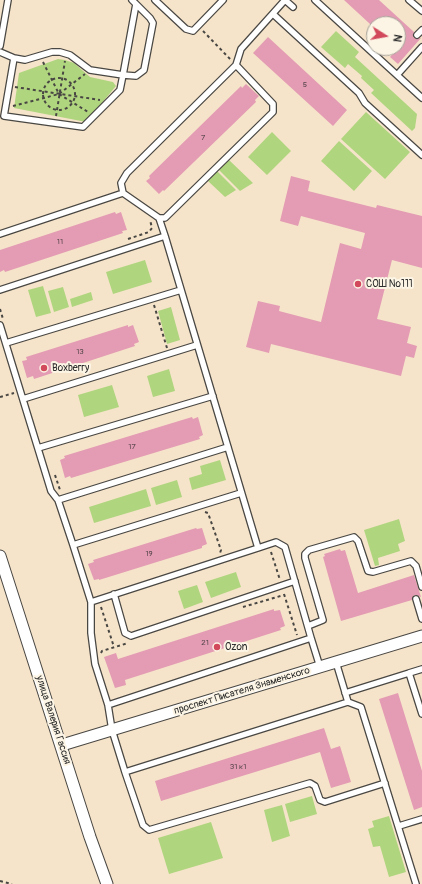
<!DOCTYPE html>
<meta charset="utf-8">
<style>
body{margin:0}
#map{position:relative;width:422px;height:884px;overflow:hidden;background:#f6e4ca;font-family:Pangolin,sans-serif}
canvas{display:block}
.north{position:absolute;left:366px;top:16px;width:40px;height:40px;box-sizing:border-box;background:#fcf5e5;border:1px solid #a8a49b;border-radius:50%;rotate:101deg;font-size:11px;font-weight:700;line-height:16px;text-align:center;color:#2b2b2b}
.north::after{content:'';display:block;margin:auto;width:14px;height:18px;background:#d1495b;clip-path:polygon(50% 0,100% 100%,50% 72%,0 100%)}
</style>
<div id="map">
<canvas width="422" height="884"></canvas>
<div class="north">N</div>
</div>
<script>
const ctx = document.querySelector('canvas').getContext('2d');
ctx.lineJoin = 'round';
function paint(path, color) { ctx.fillStyle = color; ctx.fill(path, 'evenodd'); }
const toPath = rows => new Path2D(rows.map(r => 'M' + r).join(''));
function strokePath(path, color, width, dash) { ctx.strokeStyle = color; ctx.lineWidth = width; ctx.lineCap = dash ? 'butt' : 'round'; ctx.setLineDash(dash || []); ctx.stroke(path); }
function drawText(font, color, halo, rows, align = 'center') {
  ctx.font = font + ' Pangolin,sans-serif'; ctx.lineWidth = 4; ctx.setLineDash([]); ctx.textBaseline = 'middle'; ctx.strokeStyle = halo; ctx.fillStyle = color; for (const [text, x, y, turn = 0] of rows) {
    ctx.save(); ctx.translate(x, y); ctx.rotate((+turn || 0) * Math.PI / 180); ctx.textAlign = isNaN(turn) ? turn : align; if (halo) ctx.strokeText(text, 0, 0); ctx.fillText(text, 0, 0); ctx.restore();
  }
}
const green = toPath([
 [336,31,359,52,355,57,417,114,415,128,412,131,371,93,374,90,361,78,362,76,348,64,345,68,321,47],
 [58,59,65,60,74,63,90,77,113,82,116,86,86,122,14,108,19,73],
 [366,112,410,152,385,179,341,139],
 [272,132,291,151,267,175,248,157],
 [339,141,372,171,354,191,321,161],
 [229,160,253,183,240,191,219,170],
 [217,171,236,190,225,197,208,181],
 [145,260,152,282,113,294,106,272],
 [43,286,51,313,36,317,28,290],
 [63,287,69,307,54,312,48,291],
 [91,292,93,300,72,307,70,299],
 [171,307,180,340,167,344,158,311],
 [169,369,175,391,153,397,147,376],
 [112,385,119,407,84,417,78,395],
 [220,460,226,480,192,490,189,478,202,474,200,466],
 [177,480,182,497,156,505,151,488],
 [146,489,151,506,94,523,89,507],
 [399,519,405,541,398,544,400,551,378,558,379,565,375,566,364,530],
 [236,572,241,587,211,598,205,582],
 [197,585,203,602,184,609,178,591],
 [312,796,317,814,290,822,285,804],
 [282,805,290,836,272,842,264,810],
 [389,816,406,872,389,877,380,846,373,847,368,829,374,827,372,821],
 [211,822,223,858,169,874,158,838]
]);
const building = toPath([
 [344,0,379,0,414,32,413,36,414,38,421,38,398,64,390,57,398,48,398,24,370,24],
 [268,37,347,110,333,126,253,53],
 [246,84,259,96,255,100,256,102,164,191,163,190,159,194,146,181,150,178,149,176,241,86,242,88],
 [291,176,310,181,308,191,376,208,377,205,422,216,422,268,392,260,377,319,411,327,407,343,417,346,414,358,406,356,401,376,271,344,269,353,246,347,258,301,280,306,279,311,321,322,340,243,361,249,365,233,301,216,298,226,280,221],
 [115,212,116,214,121,212,127,230,122,231,123,233,5,272,4,270,0,272,0,250],
 [128,325,128,327,133,325,139,342,134,344,135,346,34,379,33,376,27,378,22,361,27,360,26,357],
 [192,417,193,419,198,417,203,435,199,437,200,439,71,478,70,476,65,478,60,460,65,458,64,456],
 [196,528,197,529,202,528,207,544,202,546,202,548,99,580,99,579,94,580,88,564,94,562,93,560],
 [340,549,341,551,345,550,358,593,414,575,421,597,414,595,412,600,341,621,323,557,325,556,324,554],
 [274,609,274,611,280,610,285,626,280,628,281,630,125,680,126,685,115,688,104,657,116,653,118,659],
 [398,693,422,771,422,807,414,810,379,699],
 [324,728,331,749,340,746,351,782,331,788,320,752,161,801,155,781]
]);
const path = toPath([
 [203,31,231,60],
 [43,62,59,94,88,112],
 '43 94a16 16 0 1 1 32 0a16 16 0 1 1-32 0Z',
 [15,87,100,100],
 [13,106,59,94,85,74],
 [56,116,65,61],
 [128,239,149,232,152,228,150,220],
 [154,305,167,348],
 [0,309,3,319],
 [0,397,14,393],
 [55,475,60,490],
 [205,512,208,513,221,550,220,553],
 [271,552,280,580],
 [284,594,297,635],
 [101,607,114,647],
 [243,607,284,595],
 [101,653,102,651,128,643],
 [0,881,12,884]
]);
const service = toPath([
 [155,0,186,29,193,31,223,0],
 [285,0,293,7],
 [315,0,422,98],
 [409,0,422,11],
 [273,14,359,93,365,103,422,155],
 [417,35,422,30],
 [0,46,8,0],
 [0,52,14,58,25,60,52,52,60,52,70,55,90,70,123,75,136,4,132,0],
 [14,58,4,116,83,127,120,90,123,75,136,76,144,70,153,23,150,18,136,4],
 [236,65,241,49,285,0],
 [397,75,422,47],
 [0,234,123,193],
 [0,290,165,236,159,218,123,193,121,183,127,173,236,65,273,104,273,112,165,218,159,218],
 [0,325,51,491,58,500,73,545],
 [6,343,181,290],
 [23,399,197,345],
 [38,448,213,396],
 [241,493,73,545,91,602,258,548],
 [58,500,228,447],
 [114,594,125,633,131,636,295,581],
 [416,599,422,619],
 [91,602,91,633,95,664,108,705,311,638,285,547,276,542,258,548,165,236],
 [308,626,323,620,305,558,305,554,309,550,354,537,358,541,368,571,373,572,411,561,416,566,422,587],
 [311,638,320,667],
 [336,662,348,702,361,707,416,884],
 [409,673,422,669],
 [345,693,409,673,422,714],
 [108,705,112,730,125,772,348,702],
 [125,772,143,825,149,830,310,783,315,786,320,800,325,802,385,783],
 [399,826,422,819]
]);
const minor = toPath([
 [0,556,90,837,107,884],
 [62,745,422,636]
]);
const markers = [
 [358,284,4,"#d1495b"],
 [44,368,4,"#d1495b"],
 [217,647,4,"#d1495b"]
];
const numberNames = [
 ["5",305,85],
 ["7",203,138],
 ["11",60,242],
 ["13",80,352],
 ["17",132,447],
 ["19",149,554],
 ["21",205,643],
 ["31 к1",238,767]
];
const poiNames = [
 ["СОШ №111",366,284],
 ["Boxberry",52,368],
 ["Ozon",225,647]
];
const streetNames = [
 ["проспект Писателя Знаменского",242,691,-17],
 ["улица Валерия Гассия",53,720,72]
];
paint(green, '#b0d57f');
paint(building, '#e39cb3');
strokePath(service, '#494743', 8);
strokePath(minor, '#494743', 13);
strokePath(path, '#494743', 2, [3, 3]);
strokePath(service, '#fff', 5.5);
strokePath(minor, '#fff', 11);
for (const [x, y, r, color] of markers) { const dot = new Path2D(); dot.arc(x, y, r, 0, 2 * Math.PI); ctx.fillStyle = color; ctx.fill(dot); strokePath(dot, '#fcf5e5', 1.5); }
drawText('8px', '#59474d', null, numberNames);
drawText('10px', '#2b2b2b', '#fcf5e5', poiNames, 'left');
drawText('10px', '#2b2b2b', '#fcf5e5', streetNames);
</script>
